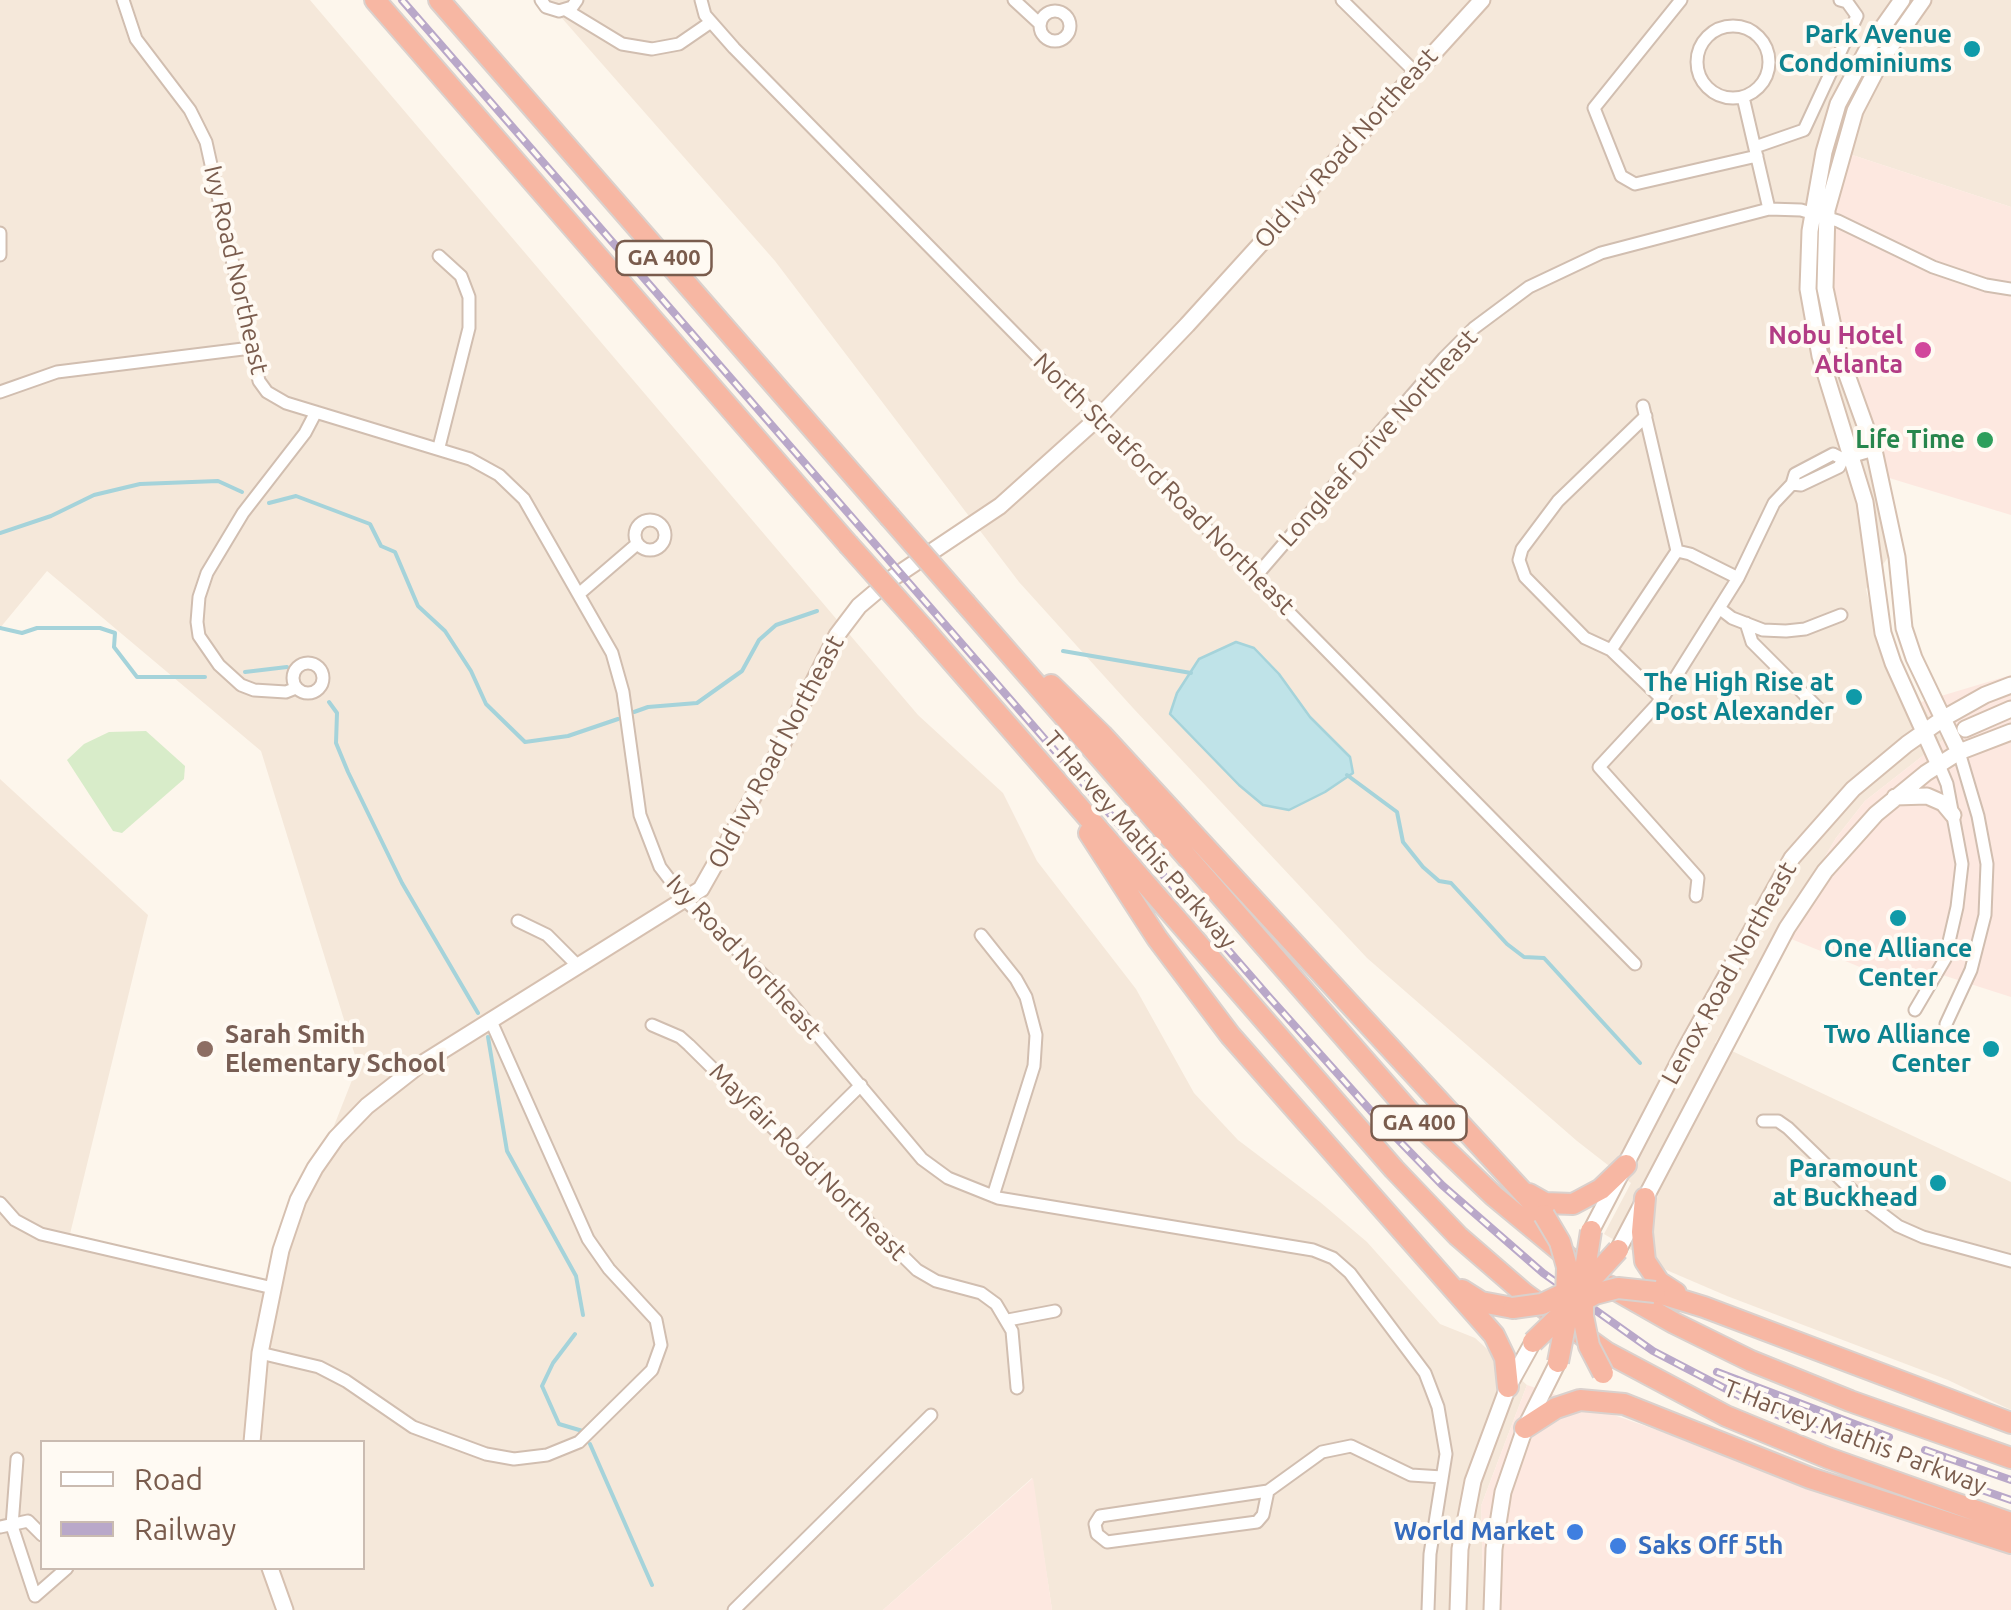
<!DOCTYPE html>
<style>
body{margin:0}
#map{position:relative;width:2011px;height:1610px;overflow:hidden;background:#fdf6ec;font-family:Ubuntu,sans-serif}
canvas{display:block}
.legend{position:absolute;left:40px;top:1440px;width:325px;height:130px;box-sizing:border-box;background:#fffaf3;border:2px solid #cabbb1;margin:0;padding:12px 18px;list-style:none;font-size:30px;color:#7a5c4d}
.legend li{display:flex;align-items:center;gap:20px;height:50px}
.legend b{width:50px;border:2px solid #cabbb1}
</style>
<div id="map">
<canvas width="2011" height="1610"></canvas>
<ul class="legend">
<li><b style="height:12px;background:#fff"></b>Road</li>
<li><b style="height:12px;background:#b9a8c9"></b>Railway</li>
</ul>
</div>
<script>
const ctx = document.querySelector('canvas').getContext('2d');
ctx.lineJoin = 'round';
function paint(path, color) { ctx.fillStyle = color; ctx.fill(path, 'evenodd'); }
const toPath = rows => new Path2D(rows.map(r => 'M' + r).join(''));
function strokePath(path, color, width, dash) { ctx.strokeStyle = color; ctx.lineWidth = width; ctx.lineCap = dash ? 'butt' : 'round'; ctx.setLineDash(dash || []); ctx.stroke(path); }
function drawText(font, color, halo, rows, align = 'center') {
  ctx.font = font + ' Ubuntu,sans-serif'; ctx.lineWidth = 8; ctx.setLineDash([]); ctx.textBaseline = 'middle'; ctx.strokeStyle = halo; ctx.fillStyle = color; for (const [text, x, y, turn = 0] of rows) {
    ctx.save(); ctx.translate(x, y); ctx.rotate((+turn || 0) * Math.PI / 180); ctx.textAlign = isNaN(turn) ? turn : align; if (halo) ctx.strokeText(text, 0, 0); ctx.fillText(text, 0, 0); ctx.restore();
  }
}
const residential = toPath([
 [0,0,310,0,918,715,1003,793,1037,861,1136,989,1194,1093,1238,1140,1320,1202,1367,1242,1440,1324,1475,1338,1527,1385,1481,1506,1484,1610,1052,1610,1032,1478,883,1610,0,1610,0,779,148,915,69,1238,270,1288,358,1065,261,751,47,571,0,628],
 [42,1442,362,1442,362,1568,42,1568],
 [546,0,2011,0,2011,207,1846,153,1818,277,1823,340,1865,432,1893,550,1866,589,1880,648,1906,709,1921,702,1943,740,1865,801,1836,838,1715,1043,2011,1182,2011,1410,1948,1380,1727,1296,1664,1269,1604,1234,1631,1183,1577,1141,1367,958,1133,708,1019,582,775,261]
]);
const commercial = toPath([
 [1846,153,2011,207,2011,515,1876,474,1865,432,1823,340,1818,277],
 [2011,675,2011,997,1933,972,1926,994,1779,934,1836,838,1865,801,1943,740,1921,702],
 [1527,1385,1940,1528,2011,1545,2011,1610,1484,1610,1481,1506],
 [1033,1478,1052,1610,883,1610]
]);
const green = toPath([
 [146,731,185,766,184,779,122,833,113,831,67,760,84,744,109,732]
]);
const water = toPath([
 [1236,642,1254,648,1279,674,1310,717,1350,757,1353,773,1325,792,1289,810,1263,805,1239,785,1170,714,1177,693,1199,659,1236,642]
]);
const stream = toPath([
 [269,503,296,496,370,524,381,546,395,552,418,606,445,631,471,671,486,704,525,742,568,736,618,719],
 [0,533,51,516,94,495,140,484,218,481,242,492],
 [0,628,22,633,37,628,100,628,115,633,114,647,137,677,205,677],
 [1063,651,1191,673],
 [245,672,287,667],
 [329,702,337,713,336,743,348,772,402,883,478,1013],
 [634,712,648,707,697,703,742,671,759,640,776,625,817,611],
 [1347,775,1397,812,1403,842,1423,867,1439,881,1451,883,1507,944,1524,957,1544,958,1640,1063],
 [488,1037,507,1151,576,1276,583,1315],
 [575,1334,553,1363,542,1386,559,1424,586,1432],
 [590,1444,652,1585]
]);
const street = toPath([
 [123,0,136,39,190,110,206,142,259,381,267,392,286,403,470,459,499,475,524,499,612,653,623,692,640,815,660,867,686,901,784,995,922,1159,948,1178,998,1198,1313,1250,1333,1258,1350,1273,1425,1373,1438,1407,1446,1454,1430,1554,1428,1610],
 [541,0,546,7,559,11,572,7,577,0],
 [701,0,705,15,734,48,1635,964],
 [1014,0,1040,24],
 [1342,0,1415,72],
 [1681,0,1594,108,1621,176,1635,184,1757,156],
 [566,10,622,44,652,49,679,44,711,22],
 '1040 26a15 15 0 1 1 30 0a15 15 0 1 1-30 0Z',
 '1697 62a36 36 0 1 1 72 0a36 36 0 1 1-72 0Z',
 [1743,97,1769,209],
 [1755,147,1804,130,1857,16,1847,2,1840,0],
 [0,233,0,255],
 [0,392,57,372,251,348],
 [1646,416,1558,501,1522,549,1519,560,1525,577,1585,638,1611,650,1662,699],
 [439,447,469,328,469,297,461,276,439,256],
 [1792,484,1801,485,1839,467,1843,459,1874,450],
 '635 535a15 15 0 1 1 30 0a15 15 0 1 1-30 0Z',
 [1677,551,1690,554,1738,578],
 [1256,576,1444,358,1474,328,1529,287,1601,253,1769,209,1801,210,1838,221,1933,267,1986,285,2011,289],
 [580,593,637,544],
 [1719,608,1732,618,1763,630,1786,631,1805,629,1841,615],
 [1746,623,1752,642,1823,713],
 [1611,650,1677,551,1643,406],
 '293 678a15 15 0 1 1 30 0a15 15 0 1 1-30 0Z',
 [296,688,286,692,254,690,241,685,219,665,199,636,197,622,199,597,207,573,243,513,305,433,316,412],
 [1696,896,1698,878,1599,767,1662,699,1738,578,1774,503,1792,484,1795,474,1833,454,1843,459],
 [518,921,547,935,578,966],
 [981,935,1016,979,1026,997,1036,1035,1034,1066,993,1196],
 [1915,1010,1945,959,1957,907,1962,864,1947,784,1939,765],
 [1946,1024,1971,970,1985,915,1987,864,1978,816,1959,752],
 [652,1025,680,1037,689,1045,917,1270,936,1281,981,1293,996,1304,1012,1331,1017,1388],
 [1763,1121,1778,1121,1788,1128,1857,1195,1898,1226,1923,1237,2011,1261],
 [795,1150,861,1085],
 [0,1203,15,1220,41,1234,273,1288],
 [1008,1320,1055,1311],
 [260,1353,319,1367,346,1381,413,1427,486,1454,514,1459,547,1455,579,1442,652,1370,661,1345,656,1320,609,1269,588,1239,490,1019],
 [17,1459,12,1526,35,1596,67,1568],
 [1268,1491,1263,1515,1257,1522,1107,1542,1097,1534,1095,1524,1100,1516,1268,1491,1322,1452,1351,1446,1411,1475,1442,1477],
 [0,1527,28,1521,42,1535],
 [734,1610,931,1415]
]);
const secondary = toPath([
 [1902,0,1868,48,1838,104,1824,152,1810,231,1808,289,1820,356,1865,502,1883,633,1893,663,1939,765],
 [1923,0,1883,57,1855,111,1827,210,1825,288,1838,350,1874,450,1897,557,1904,628,1914,658,1959,752],
 [1965,729,2011,709],
 [1895,797,1927,796,1943,803,1953,815],
 [1591,1231,1687,1046,1792,858,1853,789,1907,744,1944,718,1985,695,2011,685],
 [1618,1250,1787,928,1825,871,1876,814,1926,773,1959,752,2011,732],
 [252,1442,260,1353,281,1250,298,1200,315,1168,336,1138,367,1106,418,1066,701,889,778,753,837,635,859,606,891,579,1000,506,1099,417,1187,325,1482,0],
 [270,1568,285,1610],
 [1458,1610,1460,1549,1473,1481,1508,1387,1533,1342],
 [1492,1610,1494,1549,1503,1492,1525,1428,1558,1362]
]);
const highway = toPath([
 [375,0,848,544],
 [439,0,889,516],
 [966,604,1429,1134,1494,1196,1569,1258],
 [924,629,1394,1169,1458,1236,1525,1294,1606,1352,1726,1416,1828,1458,2011,1523],
 [1051,685,1102,735,1544,1215],
 [1089,833,1157,938,1230,1035,1494,1335,1505,1358,1508,1387],
 [1529,1194,1545,1203,1573,1204,1601,1189,1626,1165],
 [1645,1198,1642,1232,1645,1261,1659,1282,1676,1293],
 [1609,1286,1674,1323,1751,1361,1850,1401,2011,1458],
 [1462,1290,1481,1302,1513,1308],
 [1655,1292,1704,1307,2011,1423],
 [1525,1428,1556,1408,1580,1400,1624,1404,1810,1478,2011,1543]
]);
const rail = toPath([
 [402,0,1270,998,1380,1121,1442,1185,1543,1273,1653,1351,1772,1413,1883,1455],
 [1717,1372,1889,1437],
 [1925,1450,2011,1480],
 [1918,1468,2011,1500]
]);
const highwayBridge = toPath([
 [889,516,966,604],
 [848,544,924,629],
 [1544,1215,1560,1242,1567,1267,1565,1326,1558,1362],
 [1591,1231,1583,1282,1583,1316,1589,1346,1603,1373],
 [1513,1308,1542,1304,1567,1292,1597,1273,1618,1250],
 [1533,1342,1566,1310,1595,1294,1618,1288,1655,1292]
]);
const markers = [
 [1972,49,10,"#0f9aa8"],
 [1923,350,10,"#d1479c"],
 [1985,440,10,"#2e9e5b"],
 [1854,697,10,"#0f9aa8"],
 [1898,918,10,"#0f9aa8"],
 [205,1049,10,"#8d6e63"],
 [1991,1049,10,"#0f9aa8"],
 [1938,1183,10,"#0f9aa8"],
 [1575,1532,10,"#3f7fe0"],
 [1618,1546,10,"#3f7fe0"]
];
const shields = [
 [664,258,95],
 [1419,1123,95]
];
const shieldNames = [
 ["GA 400",664,258],
 ["GA 400",1419,1123]
];
const cultureNames = [
 ["Park Avenue",1952,35],
 ["Condominiums",1952,64],
 ["The High Rise at",1834,683],
 ["Post Alexander",1834,712],
 ["One Alliance",1898,949,"center"],
 ["Center",1898,978,"center"],
 ["Two Alliance",1971,1035],
 ["Center",1971,1064],
 ["Paramount",1918,1169],
 ["at Buckhead",1918,1198]
];
const streetNames = [
 ["Old Ivy Road Northeast",1346,148,-48],
 ["Ivy Road Northeast",236,270,77],
 ["Longleaf Drive Northeast",1378,438,-48],
 ["North Stratford Road Northeast",1164,484,45],
 ["Old Ivy Road Northeast",776,752,-62],
 ["T Harvey Mathis Parkway",1140,840,49],
 ["Ivy Road Northeast",744,957,47],
 ["Lenox Road Northeast",1729,973,-61],
 ["Mayfair Road Northeast",808,1162,45],
 ["T Harvey Mathis Parkway",1855,1437,21]
];
const hotelNames = [
 ["Nobu Hotel",1903,336],
 ["Atlanta",1903,365]
];
const leisureNames = [
 ["Life Time",1965,440]
];
const educationNames = [
 ["Sarah Smith",225,1035],
 ["Elementary School",225,1064]
];
const shopNames = [
 ["World Market",1555,1532],
 ["Saks Off 5th",1638,1546,"left"]
];
paint(residential, '#f5e8da');
paint(commercial, '#fde8e0');
paint(green, '#d8ecc9');
paint(water, '#bfe3e8');
strokePath(water, '#a5d3da', 2.5);
strokePath(stream, '#a5d3da', 4);
strokePath(street, '#d1beb0', 15);
strokePath(secondary, '#d6c0b0', 19);
strokePath(highway, '#dad1cd', 24);
strokePath(street, '#fff', 11);
strokePath(secondary, '#fff', 15);
strokePath(highway, '#f7b7a3', 20);
strokePath(rail, '#b9a8c9', 8);
strokePath(rail, '#fffaf3', 4, [11]);
strokePath(highwayBridge, '#dad1cd', 24, []);
strokePath(highwayBridge, '#f7b7a3', 20);
for (const [x, y, r, color] of markers) { const dot = new Path2D(); dot.arc(x, y, r, 0, 2 * Math.PI); ctx.fillStyle = color; ctx.fill(dot); strokePath(dot, '#fffaf3', 4); }
for (const [x, y, w] of shields) { const box = new Path2D(); box.roundRect(x - w / 2, y - 17, w, 34, 8); ctx.fillStyle = '#fffaf3'; ctx.fill(box); strokePath(box, '#7a5c4d', 2.5); }
drawText('bold 22px', '#7a5c4d', null, shieldNames);
drawText('bold 25px', '#0d838f', '#fffaf3', cultureNames, 'right');
drawText('25px', '#7a5c4d', '#fffaf3', streetNames);
drawText('bold 25px', '#b23c85', '#fffaf3', hotelNames, 'right');
drawText('bold 25px', '#27864d', '#fffaf3', leisureNames, 'right');
drawText('bold 25px', '#785e54', '#fffaf3', educationNames, 'left');
drawText('bold 25px', '#366cbe', '#fffaf3', shopNames, 'right');
</script>
